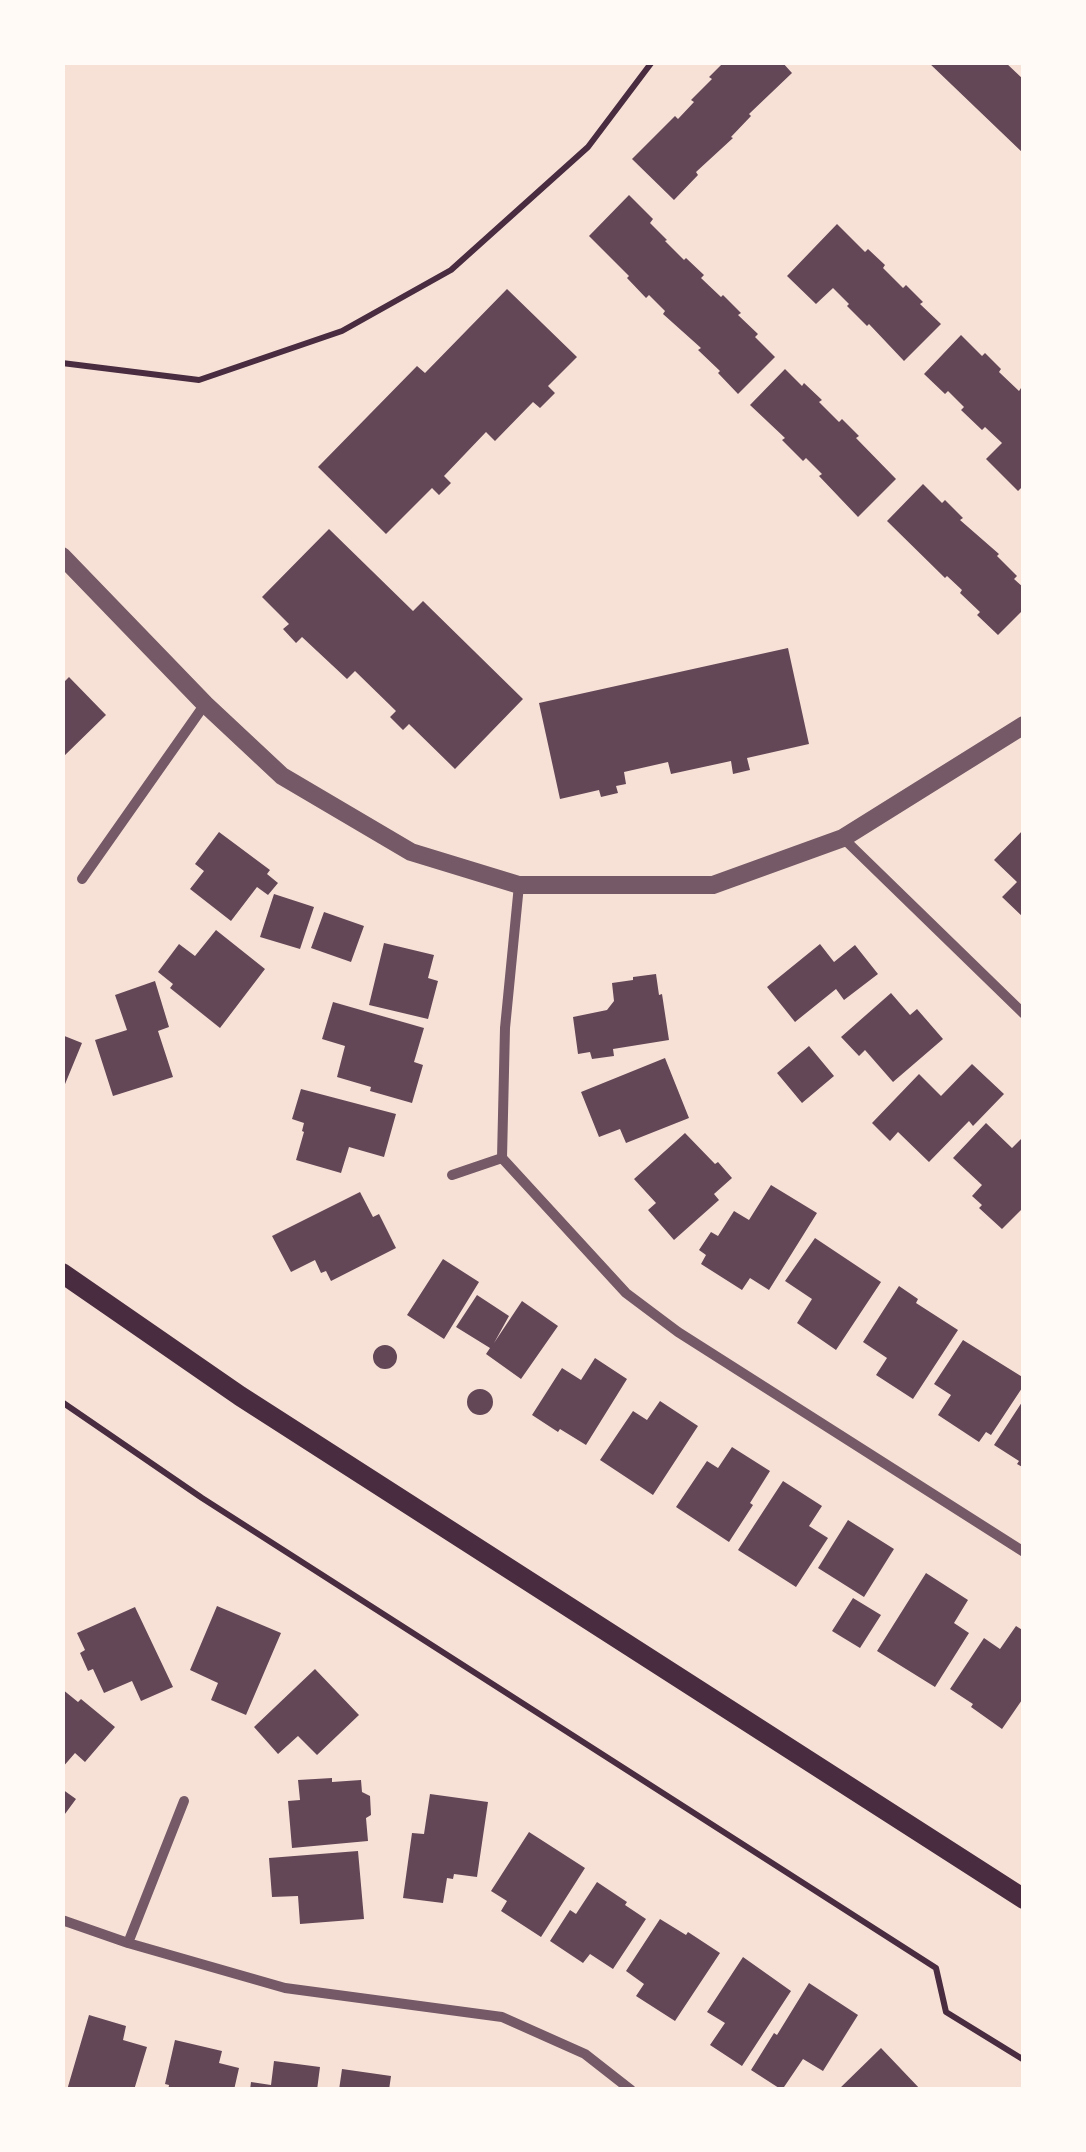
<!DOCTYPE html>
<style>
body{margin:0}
#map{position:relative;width:1086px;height:2152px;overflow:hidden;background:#f7e1d7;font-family:Helvetica,sans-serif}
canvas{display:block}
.frame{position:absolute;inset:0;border:65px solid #fffaf5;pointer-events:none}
</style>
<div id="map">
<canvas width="1086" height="2152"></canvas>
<div class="frame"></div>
</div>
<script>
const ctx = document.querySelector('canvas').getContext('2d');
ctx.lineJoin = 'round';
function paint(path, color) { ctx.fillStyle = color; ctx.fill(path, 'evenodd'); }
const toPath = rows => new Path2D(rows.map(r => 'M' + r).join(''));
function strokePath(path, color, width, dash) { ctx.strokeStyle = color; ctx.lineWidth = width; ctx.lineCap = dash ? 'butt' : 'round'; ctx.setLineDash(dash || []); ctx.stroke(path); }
const building = toPath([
 [724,62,782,62,792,73,749,114,751,116,731,137,733,138,696,172,698,175,674,200,632,159,675,116,678,119,694,102,691,100,712,79,709,77],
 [928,62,1005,62,1024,80,1024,154],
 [629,195,653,219,650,223,667,240,665,241,684,260,686,258,704,275,701,278,721,297,723,295,741,313,738,315,758,334,755,337,775,357,738,394,718,373,720,371,698,350,701,348,663,314,665,311,649,295,646,298,627,278,629,276,589,236],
 [837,224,865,252,868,249,885,265,883,268,903,288,906,285,923,302,920,304,941,324,904,361,869,324,867,326,847,306,849,304,833,288,816,304,787,276],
 [507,289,577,357,548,386,555,393,540,408,533,402,495,441,486,432,444,476,451,483,439,495,432,488,386,534,318,467,417,366,425,373],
 [961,335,982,356,985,353,1001,369,999,372,1019,391,1021,388,1024,391,1024,485,1018,491,986,459,1002,443,985,427,982,430,961,410,964,407,948,391,945,394,924,374],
 [785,369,802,386,804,383,822,400,819,402,839,422,842,419,859,436,856,438,896,479,858,517,819,476,822,474,806,458,803,461,782,440,785,438,750,405],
 [923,484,942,503,945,500,963,518,960,520,999,554,997,556,1017,576,1014,579,1024,588,1024,609,998,635,977,615,980,612,960,593,962,590,947,576,945,578,887,521],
 [329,529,413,611,423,601,523,699,455,769,409,724,403,730,390,717,396,711,355,671,347,679,302,637,296,643,283,629,289,624,262,597],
 [788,648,809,744,747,758,750,770,733,774,731,761,671,774,668,762,624,772,626,784,616,786,618,793,601,797,599,790,560,799,539,703],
 [69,677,106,715,62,758,62,684],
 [1024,829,1024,918,1002,897,1017,882,994,860],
 [219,832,270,870,267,874,278,883,268,895,257,887,231,921,190,889,204,871,195,864],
 [274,894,314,907,300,949,260,937],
 [324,912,364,926,351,962,311,948],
 [216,930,265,969,220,1028,170,988,173,984,158,972,179,944,195,956],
 [384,943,434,955,428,978,438,981,428,1019,369,1005],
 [820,944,834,962,855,945,878,974,844,1000,836,989,795,1022,767,987],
 [656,974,659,995,662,994,669,1040,613,1049,614,1056,592,1059,590,1052,578,1054,573,1017,607,1010,614,1001,612,983,633,980,633,977],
 [155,981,169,1027,158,1031,173,1077,113,1096,95,1040,127,1030,115,995],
 [891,993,910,1015,917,1009,943,1039,893,1082,865,1050,859,1056,841,1037],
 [333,1002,424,1028,414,1062,423,1065,412,1103,370,1091,371,1087,337,1077,345,1046,322,1039],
 [62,1035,82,1043,63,1089,62,1089],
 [809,1046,834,1076,802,1103,777,1073],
 [665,1058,689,1118,626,1143,620,1129,599,1137,581,1092],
 [972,1064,1004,1094,973,1126,969,1121,929,1162,898,1132,890,1141,872,1123,919,1074,941,1096],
 [301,1089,396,1114,384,1157,349,1147,341,1173,296,1160,304,1132,302,1131,304,1123,292,1119],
 [986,1123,1012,1148,1024,1136,1024,1207,1002,1229,979,1208,982,1205,972,1196,982,1185,953,1158],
 [685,1133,715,1164,718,1162,732,1178,714,1194,719,1200,674,1240,648,1210,656,1203,634,1179],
 [771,1185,817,1213,769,1290,750,1278,742,1290,701,1264,706,1255,699,1250,711,1232,718,1236,734,1211,749,1220],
 [360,1192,373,1217,379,1214,396,1248,331,1281,326,1271,321,1273,315,1260,291,1272,272,1236],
 [815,1238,881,1282,836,1350,797,1323,812,1299,785,1281],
 [443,1259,479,1282,444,1339,407,1315],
 [899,1286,918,1299,916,1303,958,1330,913,1399,876,1375,887,1358,863,1342],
 [477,1295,509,1316,494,1343,522,1301,558,1326,521,1379,486,1354,490,1348,456,1327],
 [963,1340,1024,1378,1024,1385,991,1435,986,1432,979,1442,938,1415,951,1395,934,1384],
 '373 1357a12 12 0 1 1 24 0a12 12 0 1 1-24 0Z',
 [595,1358,627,1379,586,1445,560,1429,558,1432,532,1415,562,1368,581,1380],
 '467 1402a13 13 0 1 1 26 0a13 13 0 1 1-26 0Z',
 [1024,1399,1024,1468,1017,1464,1019,1461,994,1445],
 [660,1401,698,1426,653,1495,600,1460,633,1411,647,1420],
 [732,1447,770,1471,750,1503,753,1505,729,1542,676,1507,707,1461,718,1468],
 [783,1481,822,1506,809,1526,828,1538,796,1587,738,1550],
 [848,1520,894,1549,864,1597,818,1568],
 [926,1573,968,1600,954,1623,969,1633,935,1687,877,1651],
 [853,1598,881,1615,860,1648,832,1631],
 [217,1606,281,1633,246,1715,211,1700,218,1683,190,1670],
 [135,1607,173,1687,141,1701,132,1681,104,1693,93,1669,88,1671,80,1653,85,1650,77,1633],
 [1016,1626,1024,1631,1024,1697,1002,1729,971,1707,973,1704,950,1689,984,1638,1000,1649],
 [315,1669,359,1715,317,1755,298,1736,278,1754,254,1727],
 [62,1689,78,1702,81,1699,115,1727,85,1762,75,1753,62,1768],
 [332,1778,332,1782,361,1780,362,1792,370,1796,371,1815,366,1818,368,1841,292,1848,288,1801,300,1800,298,1780],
 [62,1789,76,1799,62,1818],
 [430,1794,488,1802,477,1877,454,1874,453,1879,447,1878,443,1903,403,1898,412,1833,424,1834],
 [529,1832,585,1868,541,1937,501,1911,507,1901,491,1891],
 [358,1851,364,1919,300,1924,298,1896,272,1897,269,1858],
 [597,1882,627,1902,625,1905,646,1919,613,1969,590,1954,583,1963,550,1941,570,1910,576,1914],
 [660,1919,686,1935,688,1932,720,1953,675,2021,636,1996,644,1984,626,1971],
 [743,1957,791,1991,742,2066,710,2045,725,2023,707,2012],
 [809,1983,858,2015,823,2071,803,2059,782,2090,751,2070,774,2033,777,2035],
 [89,2015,126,2026,123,2040,147,2047,134,2090,67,2090],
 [175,2040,222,2051,219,2063,239,2068,234,2090,168,2090,169,2085,165,2084],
 [881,2048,921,2090,838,2090],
 [274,2061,320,2067,317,2090,250,2090,251,2082,271,2085],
 [342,2069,391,2076,389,2090,339,2090]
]);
const path = toPath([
 [62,363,199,380,342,331,451,270,588,147,652,62],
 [62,1402,202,1498,936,1968,946,2012,1024,2060]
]);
const minor = toPath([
 [843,838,1024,1014],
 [82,879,205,704],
 [519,885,505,1028,502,1158,626,1293,678,1332,1024,1552],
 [452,1175,502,1158],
 [62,1920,128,1943,285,1988,502,2017,585,2054,631,2090],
 [128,1943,184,1801]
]);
const tertiary = toPath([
 [62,556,205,704,282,776,411,852,519,885,713,885,843,838,1024,725]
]);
const secondary = toPath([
 [62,1273,240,1396,1024,1899]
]);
paint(building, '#644757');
strokePath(path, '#4a2c40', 6);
strokePath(minor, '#755966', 10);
strokePath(tertiary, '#755966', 18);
strokePath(secondary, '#4a2c40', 20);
</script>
